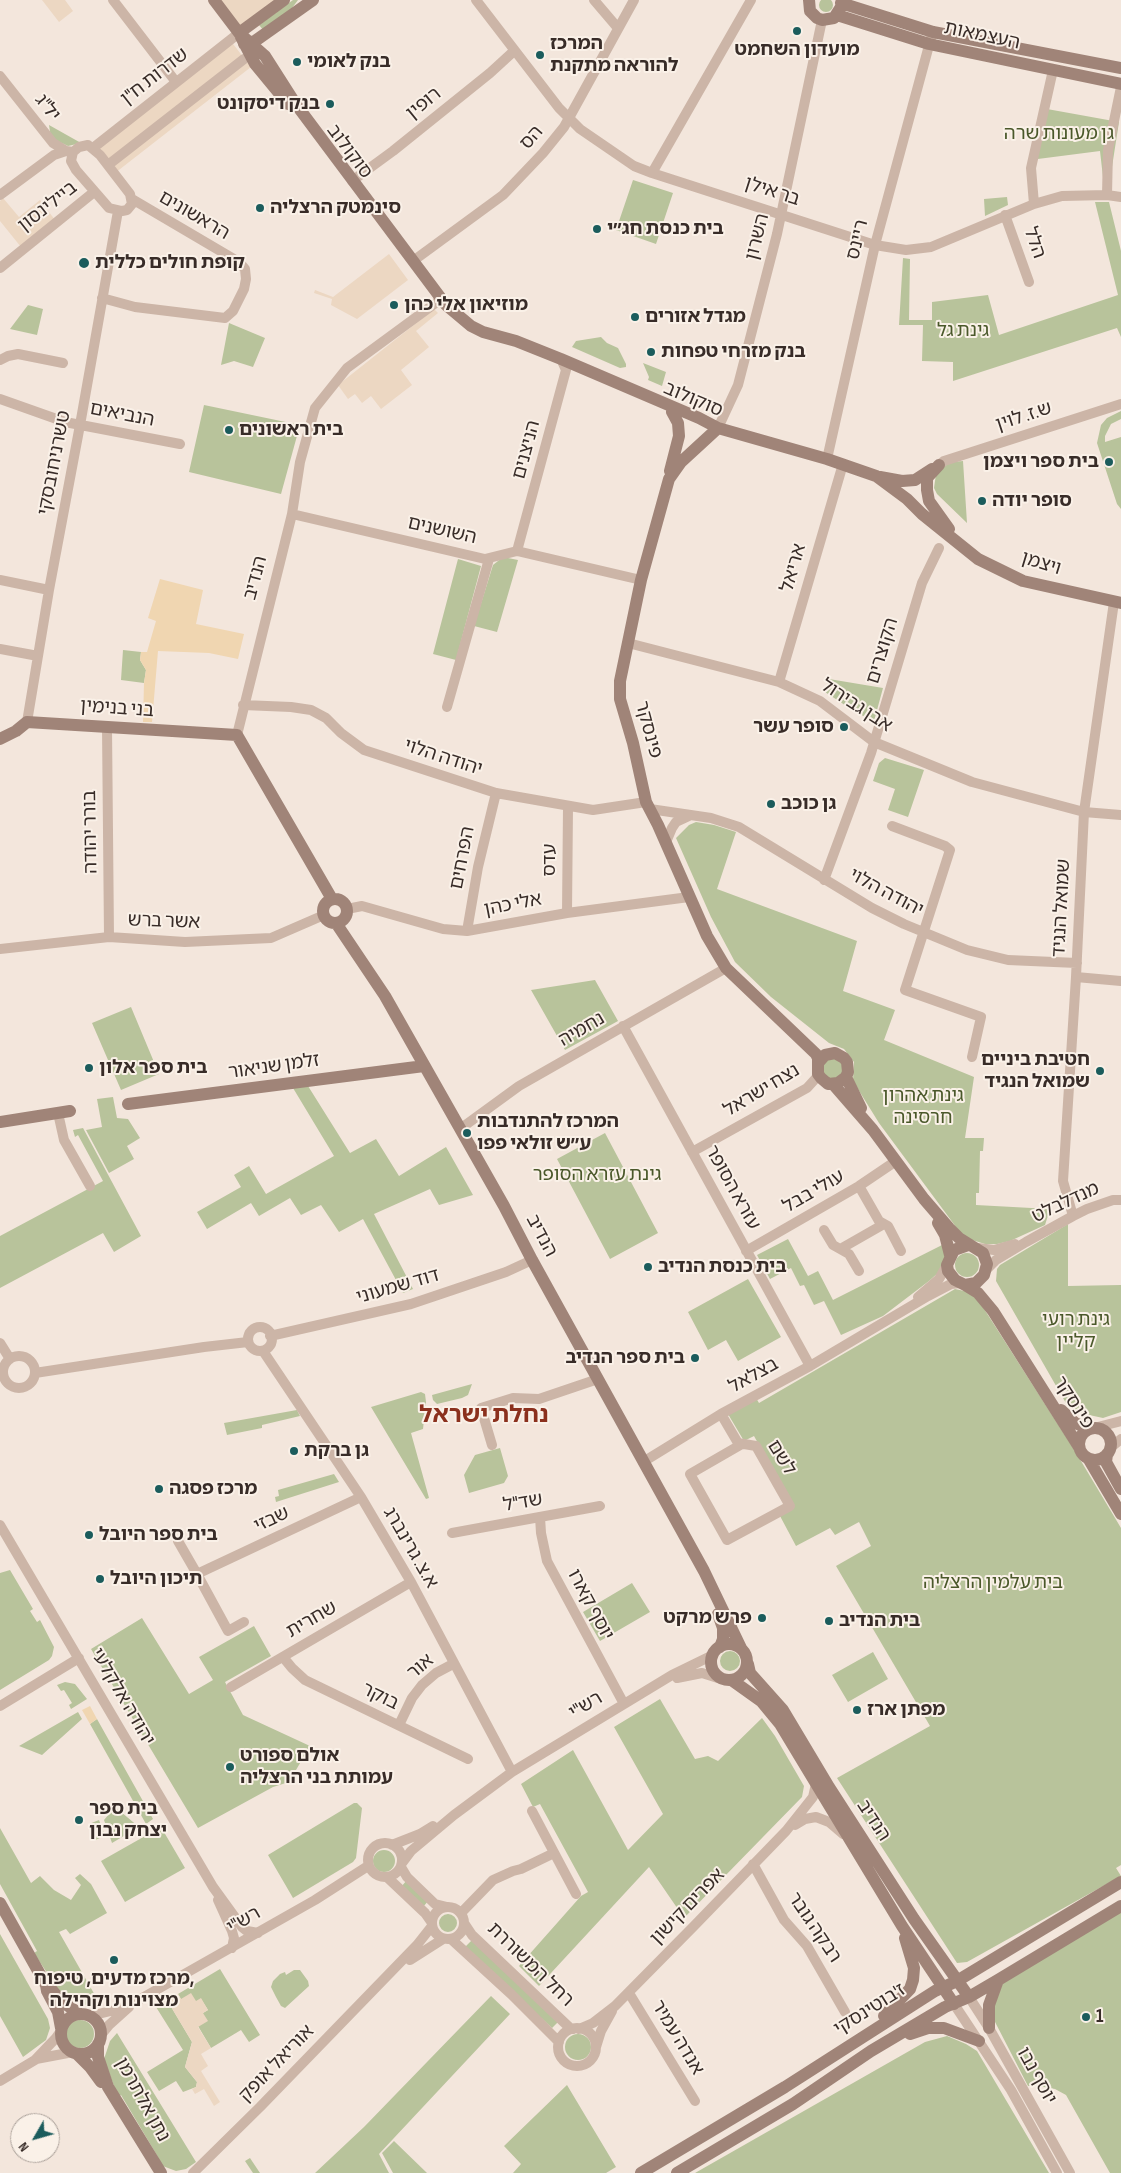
<!DOCTYPE html>
<meta charset="utf-8">
<style>
body{margin:0}
#map{position:relative;width:1121px;height:2173px;overflow:hidden;background:#f3e6dc;font-family:"Sofia Sans Condensed",sans-serif}
canvas{display:block}
.north{position:absolute;left:10px;top:2113px;width:50px;height:50px;box-sizing:border-box;background:#faf1e8;border:1px solid #aca29b;border-radius:50%;rotate:232deg;font-size:14px;font-weight:700;line-height:20px;text-align:center;color:#382c28}
.north::after{content:'';display:block;margin:auto;width:18px;height:22px;background:#1b5c5c;clip-path:polygon(50% 0,100% 100%,50% 72%,0 100%)}
</style>
<div id="map">
<canvas width="1121" height="2173"></canvas>
<div class="north">N</div>
</div>
<script>
const ctx = document.querySelector('canvas').getContext('2d');
ctx.lineJoin = 'round';
function paint(path, color) { ctx.fillStyle = color; ctx.fill(path, 'evenodd'); }
const toPath = rows => new Path2D(rows.map(r => 'M' + r).join(''));
function strokePath(path, color, width, dash) { ctx.strokeStyle = color; ctx.lineWidth = width; ctx.lineCap = dash ? 'butt' : 'round'; ctx.setLineDash(dash || []); ctx.stroke(path); }
function drawText(font, color, halo, rows, align = 'center') {
  ctx.font = font + ' "Sofia Sans Condensed","Noto Sans Hebrew",sans-serif'; ctx.lineWidth = 4; ctx.setLineDash([]); ctx.textBaseline = 'middle'; ctx.strokeStyle = halo; ctx.fillStyle = color; for (const [text, x, y, turn = 0] of rows) {
    ctx.save(); ctx.translate(x, y); ctx.rotate((+turn || 0) * Math.PI / 180); ctx.textAlign = isNaN(turn) ? turn : align; if (halo) ctx.strokeText(text, 0, 0); ctx.fillText(text, 0, 0); ctx.restore();
  }
}
const green = toPath([
 '819 5a7 7 0 1 1 14 0a7 7 0 1 1-14 0Z',
 [293,0,298,0,289,12,264,31,259,25],
 [1047,109,1119,122,1109,186,1104,186,1100,151,1030,160],
 [49,125,81,143,68,146,51,138],
 [633,180,673,193,656,244,616,230],
 [1007,197,1008,205,985,216,984,199],
 [1095,202,1109,202,1121,251,1121,337,1117,328,953,381,953,362,922,361,923,325,899,325,903,258,910,259,909,320,932,320,932,302,988,295,999,335,1118,295],
 [28,305,43,309,37,335,10,329],
 [229,323,265,338,253,367,234,361,221,365],
 [601,337,607,343,618,348,626,364,626,367,620,368,572,347,576,341],
 [643,363,666,372,662,386,648,380,649,377],
 [204,405,300,425,281,494,189,472],
 [1121,411,1121,419,1111,424,1105,436,1105,442,1121,437,1121,509,1117,504,1097,443,1101,425,1107,418],
 [963,461,967,523,937,494,934,488,936,474,941,468,952,462],
 [503,557,518,560,497,632,474,626,493,565],
 [458,559,481,566,456,660,433,654],
 [123,650,141,652,140,660,146,670,144,683,121,680],
 [829,679,883,688,874,721,857,713,825,692],
 [885,758,924,770,908,817,888,810,895,789,873,781,879,763],
 [696,822,714,825,736,832,717,889,857,941,843,991,895,1010,884,1040,974,1077,965,1138,984,1138,983,1151,980,1151,979,1193,976,1193,976,1205,1050,1209,1045,1225,1010,1241,997,1244,985,1244,969,1239,959,1231,879,1123,853,1081,854,1062,844,1049,829,1043,771,997,735,962,711,917,676,838,689,825],
 [595,980,618,1021,565,1050,531,990],
 [131,1007,159,1074,121,1090,92,1023],
 [829,1057,843,1062,842,1077,827,1080,821,1066],
 [308,1086,350,1153,376,1139,399,1176,446,1147,473,1195,439,1205,430,1189,374,1214,413,1289,403,1293,363,1219,339,1232,321,1205,301,1215,290,1198,259,1216,251,1203,207,1229,197,1212,241,1187,234,1175,249,1166,266,1194,334,1156,293,1088],
 [113,1097,117,1118,128,1119,140,1138,127,1146,134,1159,109,1173,86,1130,102,1127,97,1099],
 [83,1128,141,1236,114,1252,103,1233,0,1288,0,1236,103,1181,78,1135,75,1137,73,1130],
 [605,1133,658,1233,610,1259,557,1159],
 [1068,1224,1068,1286,1121,1285,1121,1412,1103,1418,1080,1413,1067,1405,996,1281,997,1269,1000,1265],
 [788,1239,808,1276,818,1271,833,1300,952,1240,939,1272,929,1281,883,1316,841,1335,824,1301,814,1305,804,1285,800,1286,791,1268,770,1279,757,1255],
 '955 1265a12 12 0 1 1 24 0a12 12 0 1 1-24 0Z',
 [748,1279,781,1337,738,1361,726,1340,708,1350,688,1312],
 [955,1289,969,1292,979,1301,1075,1451,1121,1528,1121,1865,1116,1868,1121,1876,967,1962,957,1963,837,1778,930,1726,836,1566,871,1546,859,1522,835,1535,830,1528,796,1546,780,1516,794,1508,754,1436,744,1441,728,1414,756,1398,759,1403],
 [472,1384,468,1395,462,1398,437,1404,433,1400,432,1395],
 [421,1392,425,1394,426,1402,423,1429,411,1433,429,1498,426,1499,371,1407],
 [297,1410,300,1416,262,1425,262,1428,227,1435,224,1423],
 [500,1448,508,1476,504,1483,469,1493,464,1475,475,1455],
 [334,1474,339,1482,276,1502,275,1497,279,1496,278,1490],
 [10,1570,33,1609,30,1611,37,1622,40,1620,54,1647,52,1656,49,1660,0,1690,0,1573],
 [632,1583,650,1612,600,1641,583,1612],
 [142,1618,189,1694,213,1680,199,1657,254,1626,271,1656,225,1682,243,1715,310,1746,289,1782,273,1787,198,1828,91,1649],
 '720 1661a10 10 0 1 1 20 0a10 10 0 1 1-20 0Z',
 [873,1652,888,1679,848,1702,832,1675],
 [65,1682,75,1684,87,1699,71,1709,69,1705,72,1703,64,1690,61,1691,57,1685],
 [660,1699,695,1759,708,1756,718,1761,762,1718,775,1736,804,1786,802,1797,684,1918,649,1867,539,1986,519,1966,581,1896,588,1892,540,1804,533,1807,521,1784,573,1750,628,1850,663,1814,614,1727],
 [78,1712,82,1719,42,1755,19,1746],
 [97,1719,153,1819,146,1824,90,1724],
 [354,1803,357,1803,362,1808,356,1858,353,1862,293,1898,268,1855],
 [115,1807,139,1827,112,1843,104,1820],
 [99,1820,105,1836,95,1840,89,1824],
 [161,1827,185,1868,125,1902,101,1861],
 [0,1828,31,1883,40,1876,54,1890,71,1900,81,1885,75,1878,80,1874,91,1884,107,1913,70,1934,66,1929,59,1932,100,2004,83,2005,59,1991,34,1953,37,1951,0,1884],
 '373 1861a11 11 0 1 1 22 0a11 11 0 1 1-22 0Z',
 [407,1880,429,1900,423,1907,401,1887],
 [1121,1911,1121,2173,1110,2173,1066,2095,1055,2089,1039,2086,1028,2086,994,2020,995,2002,1002,1983],
 '439 1923a9 9 0 1 1 18 0a9 9 0 1 1-18 0Z',
 [0,1934,48,2019,50,2028,46,2040,23,2057,0,2016],
 [472,1940,559,2021,552,2028,465,1947],
 [220,1969,260,2035,249,2042,241,2030,211,2048,198,2026,203,2013,208,2010,201,1999,196,2002,181,1999,178,1994],
 [294,1970,300,1970,308,1981,309,1986,285,2008,281,2006,276,1997,271,1987,273,1981,280,1974,285,1972,286,1975],
 [491,1996,510,2014,379,2154,389,2173,315,2173,364,2127],
 [167,2000,192,2042,185,2067,197,2082,196,2087,183,2092,176,2081,159,2091,147,2072,183,2050,156,2007],
 '66 2034a14 14 0 1 1 28 0a14 14 0 1 1-28 0Z',
 [117,2033,196,2162,186,2169,176,2171,160,2165,158,2157,121,2095,118,2097,104,2059,110,2041],
 '565 2047a13 13 0 1 1 26 0a13 13 0 1 1-26 0Z',
 [947,2036,966,2044,977,2051,1049,2173,695,2173,925,2042],
 [567,2085,616,2167,606,2173,513,2173,521,2164,504,2146],
 [394,2141,427,2173,393,2173,382,2153],
 [250,2158,260,2173,253,2173,245,2161]
]);
const sand = toPath([
 [160,579,203,590,196,624,244,634,238,659,209,653,158,651,152,722,143,722,144,683,146,670,140,660,141,652,147,652,156,621,148,618],
 [90,1706,97,1719,90,1724,82,1710]
]);
const plaza = toPath([
 [42,0,65,0,73,11,59,22],
 [218,0,277,0,239,26],
 [230,40,251,67,115,173,93,148],
 [3,198,19,217,40,200,55,220,21,247,0,221,0,201],
 [389,254,408,280,357,319,331,305,332,299,314,293,315,290,333,297],
 [434,309,438,313,416,331,429,347,401,370,412,385,381,409,371,396,362,403,355,394,348,399,338,385],
 [191,1993,196,2001,201,1998,208,2010,203,2013,208,2021,198,2027,211,2048,201,2054,208,2066,201,2071,220,2102,214,2106,204,2089,195,2094,192,2089,196,2087,197,2082,185,2067,192,2042,167,2000,178,1994,181,1999]
]);
const street = toPath([
 [113,0,176,82],
 [476,0,559,108,580,129,634,166,652,173,875,245,906,250,931,247,1034,204,1062,196,1107,195,1121,197],
 [594,0,617,27],
 [0,76,53,143,66,151,73,152],
 [88,145,100,155,130,194,132,204,127,210,122,211,109,208,76,170,71,161,73,152,79,147,88,145],
 [93,148,239,33],
 [108,165,244,59],
 [652,173,751,0],
 [352,181,393,151,490,73,514,51],
 [0,195,54,155,66,151],
 [1107,195,1108,150,1121,87],
 [1034,204,1031,168,1053,70],
 [1005,215,1029,282],
 [413,261,503,195,543,153,564,127,634,0],
 [0,268,94,192],
 [102,298,135,307,225,318,233,311,244,289,246,279,245,269,239,262,132,199],
 [0,360,8,356,18,354,63,363],
 [0,399,65,422,180,444],
 [718,428,738,385,777,234,822,20],
 [827,459,875,245,931,38],
 [939,465,944,461,1121,404],
 [292,514,485,559,517,551,641,580],
 [517,551,566,370,561,359],
 [0,580,49,590],
 [628,643,779,682,820,701,874,742,972,782,1084,812,1121,815],
 [0,649,38,656],
 [779,682,843,464],
 [243,705,291,707,311,710,326,718,341,733,364,750,496,793,593,810,646,802],
 [447,707,489,559],
 [27,722,49,590,80,425,118,211],
 [107,727,109,937],
 [237,735,292,514,300,462,315,408,347,368,441,299],
 [650,809,711,818,739,827,872,908,904,924,967,950,1008,960,1077,963],
 [892,826,945,846,950,850,905,990,981,1017,972,1057],
 [666,842,672,828,676,822,691,815],
 [824,880,871,753,922,583,939,548],
 [347,909,362,906,443,929,467,931,567,913,689,897],
 [567,913,568,807],
 [467,931,478,867,496,793],
 [0,949,109,937,185,942,271,938,324,915],
 [1076,977,1121,981],
 [623,1026,810,1366],
 [58,1113,64,1140,90,1186],
 [460,1129,519,1086,726,968],
 [692,1152,807,1088,817,1077,817,1070],
 [859,1186,879,1221,888,1226,901,1251],
 [1073,1216,1063,1181,1076,977,1084,812,1114,602],
 [824,1230,833,1245,849,1254,859,1271],
 [842,1248,884,1224],
 [978,1248,994,1250,1015,1244],
 [746,1251,859,1186,896,1161],
 [986,1270,996,1260,1026,1242,1073,1216,1087,1209,1113,1200,1121,1200],
 [918,1297,939,1279,947,1265],
 '248 1339a12 12 0 1 1 24 0a12 12 0 1 1-24 0Z',
 [270,1336,411,1304,506,1272,532,1260],
 [0,1343,10,1359],
 [263,1351,361,1497,411,1582,512,1772],
 '3 1372a16 16 0 1 1 32 0a16 16 0 1 1-32 0Z',
 [35,1373,204,1347,248,1342],
 [721,1414,738,1443,756,1446,790,1506,727,1540,690,1474,742,1444],
 [1094,1428,1121,1421],
 [492,1445,481,1408,513,1398,539,1399,598,1379],
 [1109,1449,1121,1439],
 [643,1462,721,1414,810,1366,928,1296,951,1284,960,1283],
 [540,1517,541,1533,547,1561,624,1704],
 [0,1525,213,1887,242,1927,247,1931,258,1933],
 [452,1533,600,1506],
 [178,1541,197,1574],
 [244,1622,228,1631,197,1574,361,1497],
 [283,1657,292,1668,305,1680,468,1759],
 [677,1678,702,1673,721,1679],
 [231,1687,411,1582],
 [0,1706,79,1658],
 [399,1725,412,1698,422,1685,436,1673,453,1664],
 [532,1811,576,1894],
 [795,1825,805,1819,816,1817,829,1822,843,1834],
 '368 1860a17 17 0 1 1 34 0a17 17 0 1 1-34 0Z',
 [392,1845,420,1834,433,1826],
 [402,1863,411,1851,454,1815,512,1772,672,1675,713,1655],
 [753,1864,784,1920,807,1946,845,2012],
 [401,1867,407,1877,435,1904,447,1907],
 [388,1878,425,1913,432,1923],
 [218,1900,232,1931,234,1938,232,1948],
 '432 1923a16 16 0 1 1 32 0a16 16 0 1 1-32 0Z',
 [461,1913,493,1880,513,1871,521,1869,554,1853],
 [464,1923,472,1935,570,2028,573,2029],
 [451,1939,511,1994,559,2042],
 [410,1960,443,1939],
 [629,1993,695,2101],
 [969,1997,989,2028,1070,2173],
 [954,2004,1011,2090,1057,2173],
 [90,2016,115,2010,135,2002,315,1900,368,1866],
 '558 2047a19 19 0 1 1 38 0a19 19 0 1 1-38 0Z',
 [579,2029,593,2023,615,2006,693,1927,786,1831,813,1797,816,1784],
 [100,2036,109,2025,129,2007],
 [596,2047,601,2031,612,2011],
 [36,2059,73,2052],
 [0,2081,35,2060,56,2038,61,2031],
 [193,2173,260,2107,417,1945,432,1926]
]);
const secondary = toPath([
 [214,0,239,33,265,56,295,103,446,305,471,326,483,332,516,341,561,359,699,418,718,428,827,459,876,476,907,499,922,514,978,559,1023,581,1121,603],
 [809,0,810,11,817,18,822,20,834,18,841,7],
 [841,3,933,32,1121,68],
 [837,15,929,44,1121,84],
 [239,33,284,0],
 [241,37,255,64,288,104],
 [244,44,255,41,313,0],
 [718,428,681,462,669,479,641,580,620,681,620,699,633,743,646,802,658,825,707,936,726,968,816,1054,818,1058,818,1074,821,1078,828,1084,838,1083,846,1077,848,1072,847,1062,844,1058,835,1053,825,1055,818,1063],
 [939,465,927,478,927,490,929,501,949,529],
 [670,471,679,436,678,423,672,412],
 [880,477,902,481,915,480,932,469],
 [0,739,16,731,27,722,237,735,332,899],
 '323 911a12 12 0 1 1 24 0a12 12 0 1 1-24 0Z',
 [336,923,385,996,504,1206,532,1260,704,1571,741,1648],
 [846,1077,861,1108],
 [833,1084,873,1130,924,1199,949,1228,959,1238,983,1253,987,1264,984,1275,976,1283,965,1285,955,1280,948,1271,947,1265,954,1250,968,1245],
 [128,1104,424,1066],
 [0,1122,70,1111],
 [938,1223,945,1235,950,1255],
 [965,1285,978,1293,993,1311,1079,1447],
 [1061,1410,1075,1423,1090,1429],
 '1079 1444a16 16 0 1 1 32 0a16 16 0 1 1-32 0Z',
 [1107,1454,1106,1462,1121,1489],
 [1088,1458,1121,1514],
 [718,1614,723,1628,723,1639,720,1647],
 '711 1662a18 18 0 1 1 36 0a18 18 0 1 1-36 0Z',
 [748,1664,750,1673,783,1710,829,1787,914,1919,969,1997],
 [733,1681,761,1701,780,1724,902,1926,954,2004],
 [0,1903,46,1985,47,1991,58,2012,61,2028],
 [52,1990,61,2001,80,2014],
 '61 2034a20 20 0 1 1 40 0a20 20 0 1 1-40 0Z',
 [884,2016,910,1989,913,1980,914,1968,905,1938],
 [989,2028,989,2005,998,1980],
 [910,2034,928,2028,944,2028,979,2041],
 [98,2044,98,2057,108,2087,161,2173],
 [77,2054,90,2067,101,2082],
 [641,2173,785,2087,935,1991,957,1981,1121,1882],
 [677,2173,793,2104,871,2051,945,2007,969,1997,998,1980,1121,1906]
]);
const markers = [
 [797,31,5,"#1b5c5c"],
 [540,55,5,"#1b5c5c"],
 [297,62,5,"#1b5c5c"],
 [330,104,5,"#1b5c5c"],
 [260,208,5,"#1b5c5c"],
 [597,229,5,"#1b5c5c"],
 [84,263,6,"#1b5c5c"],
 [394,305,5,"#1b5c5c"],
 [635,317,5,"#1b5c5c"],
 [651,352,5,"#1b5c5c"],
 [229,430,5,"#1b5c5c"],
 [1109,462,5,"#1b5c5c"],
 [982,501,5,"#1b5c5c"],
 [844,727,5,"#1b5c5c"],
 [771,804,5,"#1b5c5c"],
 [89,1068,5,"#1b5c5c"],
 [1100,1071,5,"#1b5c5c"],
 [467,1133,5,"#1b5c5c"],
 [648,1267,5,"#1b5c5c"],
 [695,1358,5,"#1b5c5c"],
 [294,1451,5,"#1b5c5c"],
 [159,1489,5,"#1b5c5c"],
 [89,1535,5,"#1b5c5c"],
 [100,1579,5,"#1b5c5c"],
 [762,1618,5,"#1b5c5c"],
 [829,1621,5,"#1b5c5c"],
 [857,1710,5,"#1b5c5c"],
 [230,1767,5,"#1b5c5c"],
 [79,1820,5,"#1b5c5c"],
 [114,1960,5,"#1b5c5c"],
 [1086,2017,5,"#1b5c5c"]
];
const streetNames = [
 ["העצמאות",982,36,12],
 ["שדרות ח\"ן",155,77,-38],
 ["רופין",424,104,-39],
 ["יל\"ג",47,108,52],
 ["הס",532,138,-49],
 ["סוקולוב",349,152,53],
 ["בר אילן",772,192,18],
 ["ביילינסון",48,207,-38],
 ["הראשונים",194,216,30],
 ["השרון",758,237,-76],
 ["ריינס",858,240,-76],
 ["הלל",1034,243,71],
 ["סוקולוב",693,400,23],
 ["הנביאים",122,415,11],
 ["ש.ז. לוין",1024,417,-18],
 ["הניצנים",527,450,-75],
 ["טשרניחובסקי",55,463,-79],
 ["השושנים",442,531,13],
 ["ויצמן",1041,564,17],
 ["אריאל",794,568,-74],
 ["הנדיב",256,578,-75],
 ["הקוצרים",883,651,-73],
 ["אבן גבירול",856,706,33],
 ["בני בנימין",117,709,4],
 ["פינסקר",648,730,75],
 ["יהודה הלוי",443,758,18],
 ["בורר יהודה",91,832,-91],
 ["הפרחים",463,858,-79],
 ["עדס",550,860,-90],
 ["יהודה הלוי",886,893,28],
 ["אלי כהן",513,905,-11],
 ["שמואל הנגיד",1062,908,-87],
 ["אשר ברש",164,922,2],
 ["נחמיה",582,1030,-30],
 ["זלמן שניאור",274,1067,-8],
 ["נצח ישראל",762,1091,-31],
 ["עזרא הסופר",732,1188,61],
 ["עולי בבל",814,1192,-30],
 ["מנדלבלט",1066,1203,-25],
 ["הנדיב",541,1236,62],
 ["דוד שמעוני",398,1287,-16],
 ["בצלאל",754,1376,-29],
 ["פינסקר",1073,1403,57],
 ["לשם",781,1458,58],
 ["שד\"ל",523,1503,-10],
 ["שבזי",272,1520,-25],
 ["א.צ. גרינברג",410,1548,60],
 ["יוסף קארו",590,1605,62],
 ["שחרית",312,1620,-30],
 ["אור",421,1667,-40],
 ["יהודה אלקלעי",122,1697,60],
 ["בוקר",380,1697,26],
 ["רש\"י",586,1706,-31],
 ["הנדיב",873,1821,57],
 ["אפרים קישון",688,1907,-46],
 ["רש\"י",244,1921,-30],
 ["רבקה גובר",814,1928,56],
 ["רחל המשוררת",530,1965,44],
 ["ז'בוטינסקי",870,2010,-32],
 ["אנדה עמיר",677,2038,59],
 ["אוריאל אופק",277,2064,-46],
 ["יוסף נבו",1036,2076,61],
 ["נתן אלתרמן",142,2100,61]
];
const poiNames = [
 ["המרכז",550,44],
 ["להוראה מתקנת",550,66],
 ["מועדון השחמט",797,50,"center"],
 ["בנק לאומי",307,62],
 ["בנק דיסקונט",320,104,"right"],
 ["סינמטק הרצליה",270,208],
 ["בית כנסת חג״י",607,229],
 ["קופת חולים כללית",95,263],
 ["מוזיאון אלי כהן",404,305],
 ["מגדל אזורים",645,317],
 ["בנק מזרחי טפחות",661,352],
 ["בית ראשונים",239,430],
 ["בית ספר ויצמן",1099,462,"right"],
 ["סופר יודה",992,501],
 ["סופר עשר",834,727,"right"],
 ["גן כוכב",781,804],
 ["חטיבת ביניים",1090,1060,"right"],
 ["שמואל הנגיד",1090,1082,"right"],
 ["בית ספר אלון",99,1068],
 ["המרכז להתנדבות",477,1122],
 ["ע״ש זולאי פפו",477,1144],
 ["בית כנסת הנדיב",658,1267],
 ["בית ספר הנדיב",685,1358,"right"],
 ["גן ברקת",304,1451],
 ["מרכז פסגה",169,1489],
 ["בית ספר היובל",99,1535],
 ["תיכון היובל",110,1579],
 ["פרש מרקט",752,1618,"right"],
 ["בית הנדיב",839,1621],
 ["מפתן ארז",867,1710],
 ["אולם ספורט",240,1756],
 ["עמותת בני הרצליה",240,1778],
 ["בית ספר",89,1809],
 ["יצחק נבון",89,1831],
 ["מרכז מדעים, טיפוח,",114,1979,"center"],
 ["מצוינות וקהילה",114,2001,"center"],
 ["1",1096,2017]
];
const parkNames = [
 ["גן מעונות שרה",1059,134],
 ["גינת גל",963,331],
 ["גינת אהרון",923,1096],
 ["חרסינה",923,1118],
 ["גינת עזרא הסופר",597,1175],
 ["גינת רועי",1076,1320],
 ["קליין",1076,1342],
 ["בית עלמין הרצליה",993,1583]
];
const districtNames = [
 ["נחלת ישראל",484,1416]
];
paint(green, '#b8c39b');
paint(sand, '#f0d6b1');
paint(plaza, '#ecd7c2');
strokePath(street, '#ccb5a7', 10);
strokePath(secondary, '#a08478', 12);
for (const [x, y, r, color] of markers) { const dot = new Path2D(); dot.arc(x, y, r, 0, 2 * Math.PI); ctx.fillStyle = color; ctx.fill(dot); strokePath(dot, '#faf1e8', 2); }
drawText('19px', '#382c28', '#faf1e8', streetNames);
drawText('bold 19px', '#382c28', '#faf1e8', poiNames, 'left');
drawText('19px', '#4a582a', '#faf1e8', parkNames);
drawText('bold 24px', '#8b301d', '#faf1e8', districtNames);
</script>
